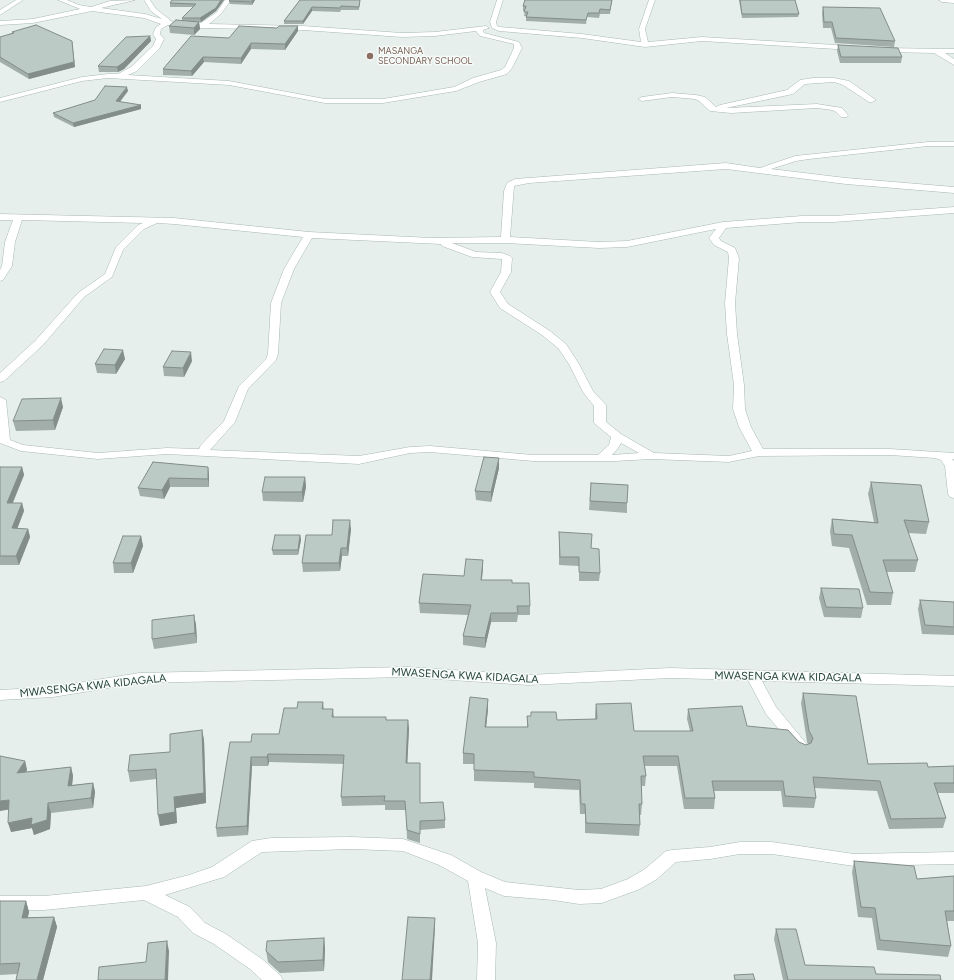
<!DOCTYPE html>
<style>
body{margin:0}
canvas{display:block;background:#e6efeb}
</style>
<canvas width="954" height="980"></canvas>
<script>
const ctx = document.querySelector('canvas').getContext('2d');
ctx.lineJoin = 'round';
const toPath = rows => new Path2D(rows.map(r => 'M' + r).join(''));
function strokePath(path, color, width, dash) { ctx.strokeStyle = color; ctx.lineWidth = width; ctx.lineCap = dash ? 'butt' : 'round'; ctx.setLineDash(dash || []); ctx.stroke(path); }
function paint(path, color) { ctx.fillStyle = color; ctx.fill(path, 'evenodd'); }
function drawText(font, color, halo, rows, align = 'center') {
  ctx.font = font + ' Figtree,sans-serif'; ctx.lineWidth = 3; ctx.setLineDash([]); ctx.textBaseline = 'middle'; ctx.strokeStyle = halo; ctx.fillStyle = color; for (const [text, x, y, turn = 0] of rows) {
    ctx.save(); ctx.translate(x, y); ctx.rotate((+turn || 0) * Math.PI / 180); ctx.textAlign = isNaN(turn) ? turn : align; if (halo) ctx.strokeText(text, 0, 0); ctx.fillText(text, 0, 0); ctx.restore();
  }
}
const minor = toPath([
 [16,0,23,0,0,15,0,10,16,0],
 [58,0,67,0,79,5,91,7,110,1,135,0,101,8,145,14,162,19,151,11,144,0,150,0,156,9,169,19,170,21,180,23,201,23,217,12,225,0,231,0,221,14,209,24,303,26,402,33,435,32,486,26,489,28,483,30,484,33,519,42,522,48,512,68,507,74,479,82,456,91,383,103,325,103,229,85,108,78,82,81,0,102,0,98,82,77,108,74,118,74,131,67,153,46,156,39,153,34,156,27,161,24,144,18,92,11,33,23,0,25,0,21,33,19,80,9,58,0],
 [168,25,202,28,303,30,402,37,435,36,476,31,480,36,514,44,514,48,505,67,501,70,473,78,454,87,383,99,325,99,229,81,128,75,137,71,159,49,164,39,160,34,161,29,168,25],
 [497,0,503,0,496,22,497,26,500,27,582,34,641,42,639,29,649,0,655,0,645,29,648,42,702,37,853,46,857,48,853,50,702,41,645,47,582,38,499,31,492,28,490,22,497,0],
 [939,0,954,0,954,3,942,2,939,0],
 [880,48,954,49,954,53,945,53,954,59,954,65,934,53,883,52,879,50,880,48],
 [813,78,834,78,849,81,876,100,872,102,869,102,843,85,834,82,805,84,793,94,726,108,817,104,842,108,848,115,847,117,841,117,836,112,832,110,817,108,731,113,710,111,699,101,695,99,672,97,642,101,638,99,642,97,672,93,696,95,705,97,716,107,720,105,787,90,800,80,813,78],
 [928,142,954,142,954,146,928,146,809,159,796,161,771,169,846,178,954,187,954,193,846,184,726,169,529,183,514,186,510,237,599,242,627,241,723,222,802,216,834,216,954,207,954,213,834,222,802,222,726,228,719,238,721,241,735,248,739,258,735,303,737,334,744,385,745,409,751,427,763,449,890,449,954,453,954,459,952,459,954,461,954,498,950,497,948,494,945,466,941,460,935,458,890,455,759,456,729,462,651,459,615,461,533,461,430,452,410,453,359,464,167,454,98,459,21,451,0,443,0,397,6,400,10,440,23,445,98,453,167,448,199,449,201,445,224,421,239,386,266,359,268,354,271,303,284,269,303,237,174,224,157,223,144,229,123,250,112,277,84,297,43,345,4,381,0,382,0,373,35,341,78,293,105,274,116,247,138,225,143,223,22,220,15,242,12,266,3,280,0,281,0,270,2,266,5,242,13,220,0,220,0,214,174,218,309,232,432,238,501,237,504,191,507,183,515,179,726,163,760,168,795,156,928,142],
 [716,229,709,238,714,245,728,252,729,258,725,303,727,334,734,385,733,409,739,427,752,451,729,456,654,453,621,434,606,422,606,405,593,391,579,364,566,344,550,331,508,304,500,292,511,272,512,258,510,256,502,253,476,252,452,243,505,243,599,248,627,247,716,229],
 [312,238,441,244,442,246,472,257,502,259,501,272,490,292,500,308,542,335,558,348,569,364,583,392,594,406,594,423,611,437,609,445,598,455,533,455,430,446,410,447,359,456,210,450,235,422,248,389,276,360,278,354,281,303,294,269,312,238],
 [621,443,639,453,612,455,618,448,621,443],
 [407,667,528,675,670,668,954,676,954,686,762,681,776,707,810,748,808,752,803,754,798,752,766,714,748,680,670,678,528,685,407,677,139,683,53,697,0,700,0,690,53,687,139,673,407,667],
 [351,837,403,839,451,855,481,872,505,882,579,890,601,889,628,879,645,869,666,851,672,850,710,847,740,842,772,842,854,854,954,852,954,864,854,866,772,854,740,854,710,859,676,862,657,879,640,889,602,903,579,904,553,900,504,896,485,888,496,943,495,980,477,980,478,943,468,881,439,865,403,851,351,849,262,852,224,877,165,895,190,907,205,923,226,934,262,959,280,975,283,980,262,980,250,969,214,944,193,933,178,917,144,900,44,910,0,910,0,896,44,896,146,886,189,875,212,867,252,841,258,840,271,838,351,837]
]);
const wall = toPath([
 [224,0,216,11,201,22,189,22,199,22,200,29,194,35,170,33,169,26,182,21,182,18,193,7,170,7,170,3],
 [255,0,252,5,230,4,229,1],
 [300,0,360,0,359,10,341,10,340,12,312,11,303,24,284,24,284,21],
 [525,0,612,0,610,14,600,14,599,18,587,17,586,24,526,21,526,16,524,16,525,11,523,11,523,6],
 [739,0,795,0,799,14,798,17,742,18],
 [823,7,895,41,894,47,835,43,831,28,823,28,822,13],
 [298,31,285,50,251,49,241,64,204,62,192,76,163,75,163,69,229,38],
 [12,32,72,41,75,67,29,79,0,62,0,37,12,33],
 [150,36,151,41,124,69,118,72,99,72,98,66],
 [838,45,902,57,901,63,840,63,837,51],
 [128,91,120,102,141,109,74,127,54,117,53,113],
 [125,359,116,374,97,373,95,364],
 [192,361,184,377,164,376,163,367],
 [63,407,55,430,16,431,13,421],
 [153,462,208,467,209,476,209,487,170,487,164,499,140,496,138,488],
 [0,467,22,467,24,475,13,503,22,503,24,511,17,529,28,529,30,537,19,565,0,565],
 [499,468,491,502,476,500,475,491],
 [305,477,306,487,303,502,263,501,262,492],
 [871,482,929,522,926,534,908,533,918,560,915,572,887,572,893,593,891,605,867,605,849,548,832,546,830,531,832,519,874,522,868,494],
 [591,483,627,503,627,513,589,510],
 [351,529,348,556,342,556,340,571,303,572,302,563,332,535],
 [559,532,591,548,600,573,599,581,579,581,579,566,559,565],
 [300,535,301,540,298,555,273,555,272,550],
 [141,536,143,546,133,573,114,573,113,563],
 [483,560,481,580,512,583,530,606,530,615,518,615,517,622,491,622,485,648,463,645,463,636,468,615,420,613,419,603,464,576],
 [821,588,863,608,861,618,824,617,819,598],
 [920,600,954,602,954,635,922,634,918,609],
 [194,615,196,625,197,643,154,649,152,639],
 [803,693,868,764,928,767,954,766,954,793,938,793,946,818,943,828,889,829,877,791,814,788,816,798,814,808,783,807,781,791,714,791,715,798,714,809,684,809,677,766,645,766,646,776,645,786,642,786,642,804,641,815,640,815,640,825,639,836,585,833,585,814,580,814,579,790,534,788,534,783,474,781,474,764,463,764,463,753,488,699,488,709,486,727,527,727,527,716,531,716,531,712,557,720,595,720,595,714,596,704,634,731,690,731,687,719,688,709,747,726,806,745,808,744,807,742,801,703],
 [323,702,324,709,333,709,334,717,387,720,409,728,407,763,420,803,445,820,445,828,420,830,420,843,407,839,406,810,385,810,385,805,342,806,341,797,344,764,269,762,268,766,252,766,248,835,217,837,216,828,251,742,279,734,297,708],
 [202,730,204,740,206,803,176,808,177,823,160,826,156,779,130,782,128,771,170,752],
 [25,761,27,770,26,772,71,767,73,776,72,785,93,783,95,792,93,808,51,813,50,829,34,835,32,828,11,832],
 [854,861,917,879,954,876,954,921,947,921,951,946,948,957,877,950,872,918,858,917,852,872],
 [0,901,26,901,29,912,28,917,54,917,57,927,43,980,16,980,17,974,0,975],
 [776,929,805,965,876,974,941,980,783,980,774,939],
 [324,938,325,949,324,971,280,973,268,962,266,951]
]);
const shadedWall = toPath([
 [221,0,224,0,216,11,201,22,200,18],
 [253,0,255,0,252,5,252,2],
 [312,7,312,11,303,24,303,21],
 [199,22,200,29,194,35,194,28],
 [298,26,298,31,285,50,285,44],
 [150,36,151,41,124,69,118,72,117,67],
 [72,41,75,67,29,79,28,74],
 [251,43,251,49,241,64,241,58],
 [203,57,204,62,192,76,191,71],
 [127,87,128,91,117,105,116,101],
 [141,105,141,109,74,127,73,123],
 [123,350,125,359,116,374,115,365],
 [191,352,192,361,184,377,183,368],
 [61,398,63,407,55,430,53,420],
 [499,458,499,468,491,502,491,492],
 [22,467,24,475,9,511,7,503],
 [208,467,209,476,209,487,208,479],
 [305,477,306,487,303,502,302,492],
 [169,478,170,487,164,499,162,490],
 [22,503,24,511,14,537,12,528],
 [350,520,351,529,348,556,347,548],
 [28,529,30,537,19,565,16,556],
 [300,535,301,540,298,555,298,550],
 [141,536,143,546,133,573,131,563],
 [341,548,342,556,340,571,339,563],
 [483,560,483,569,481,589,481,580],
 [491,613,491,622,485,648,485,638],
 [194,615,196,625,197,643,195,633],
 [488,699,488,709,485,738,485,727],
 [408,720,409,728,407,772,406,763],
 [202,730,204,740,206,803,176,808,177,823,160,826,158,815,174,797],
 [268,754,269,762,268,766,267,757],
 [251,757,252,766,248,835,247,826],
 [25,761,27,770,19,782,17,773],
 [71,767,73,776,71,795,68,786],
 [93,783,95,792,93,808,91,798],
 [9,800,12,809,0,811,0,801],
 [48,803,51,813,50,829,34,835,32,828,11,832,8,823],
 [26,901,29,912,25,928,22,918],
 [54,917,57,927,43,980,37,980],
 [435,918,435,928,432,980,430,980],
 [324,938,325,949,324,971,323,960],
 [167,941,169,951,168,980,165,980]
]);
const building = toPath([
 [172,0,221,0,216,8,200,18,182,18,196,4,170,3,172,0],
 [230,0,253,0,252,2,229,1,230,0],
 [300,0,360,0,359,7,341,6,340,8,312,7,303,21,284,21,300,0],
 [525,0,612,0,610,10,600,9,599,13,588,13,586,20,526,17,528,12,524,12,526,6,523,6,525,0],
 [740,0,795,0,799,14,742,14,740,0],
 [823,7,880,8,895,41,836,38,832,22,824,22,823,7],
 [176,20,199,22,194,28,169,26,176,20],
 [36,25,72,41,74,62,28,74,0,57,0,37,14,33,12,32,36,25],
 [239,26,277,28,279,26,298,26,285,44,251,43,241,58,203,57,191,71,163,69,191,36,229,38,239,26],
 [150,36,123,63,117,67,98,66,126,37,150,36],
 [838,45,898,48,902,57,841,57,838,45],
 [105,86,127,87,116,101,141,105,73,123,53,113,95,100,105,86],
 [104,349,123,350,115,365,95,364,104,349],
 [172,351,191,352,183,368,163,367,172,351],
 [61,398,53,420,13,421,22,399,61,398],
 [484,457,499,458,491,492,475,491,484,457],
 [153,462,208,467,208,479,169,478,162,490,138,488,153,462],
 [0,467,22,467,7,503,22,503,12,528,28,529,16,556,0,556,0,467],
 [265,477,305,477,302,492,262,492,265,477],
 [871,482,921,485,929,522,904,520,918,560,883,560,893,593,870,592,852,535,834,534,832,519,878,523,871,482],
 [591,483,628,485,627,503,590,501,591,483],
 [333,520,350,520,347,548,341,548,339,563,302,563,306,535,332,535,333,520],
 [559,532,592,534,591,548,599,549,600,573,579,572,579,557,560,557,559,532],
 [275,535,300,535,298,550,272,550,275,535],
 [123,536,141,536,131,563,113,563,123,536],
 [466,559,483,560,481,580,512,580,512,583,529,583,530,606,517,606,518,613,491,613,485,638,463,636,471,605,419,603,423,574,464,576,466,559],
 [821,588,859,589,863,608,826,607,821,588],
 [920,600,954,602,954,627,925,625,920,600],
 [194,615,195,633,152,639,152,620,194,615],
 [803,693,856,696,868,764,927,763,928,767,954,766,954,783,934,783,946,818,891,819,880,781,813,777,816,798,785,796,783,781,712,781,715,798,685,798,678,756,643,756,646,776,641,776,642,804,639,804,640,825,586,823,585,804,581,804,580,780,534,777,534,772,474,770,474,754,463,753,470,697,488,699,485,727,528,727,527,716,531,716,531,712,556,712,557,720,597,719,596,704,631,703,634,731,693,731,688,709,742,706,747,726,788,730,799,742,806,745,811,743,813,738,809,731,803,693],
 [298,702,323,702,322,709,333,709,332,717,386,717,386,720,408,720,406,763,420,763,420,803,443,802,445,820,420,821,420,834,407,830,405,801,384,801,385,796,341,797,344,755,268,754,267,757,251,757,247,826,216,828,230,742,251,742,252,734,279,734,284,708,297,708,298,702],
 [202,730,204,793,174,797,175,812,158,815,156,769,128,771,130,755,170,752,170,734,202,730],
 [0,756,25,761,17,773,71,767,68,786,93,783,91,798,48,803,47,820,31,825,32,818,8,823,9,800,0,801,0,756],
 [854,861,914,866,917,879,954,876,954,911,945,911,951,946,880,940,875,908,861,907,854,861],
 [0,901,26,901,22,918,54,917,37,980,16,980,20,963,0,964,0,901],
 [408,917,435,918,430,980,402,980,408,917],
 [776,929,796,929,805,965,874,967,876,974,940,975,941,980,788,980,776,929],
 [324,938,323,960,278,962,266,951,267,941,324,938],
 [167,941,165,980,98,980,99,967,146,962,148,943,167,941],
 [753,974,755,980,735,980,734,975,753,974]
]);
const markers = [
 [370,56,4,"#8d6e63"]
];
const farEducationnames = [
 ["MASANGA",378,51],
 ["SECONDARY SCHOOL",378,61]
];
const streetNames = [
 ["MWASENGA KWA KIDAGALA",465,676,3],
 ["MWASENGA KWA KIDAGALA",788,677,1],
 ["MWASENGA KWA KIDAGALA",93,686,-6]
];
strokePath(minor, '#a8b8b2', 1);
paint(minor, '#fff');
paint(wall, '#a1aea9');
paint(shadedWall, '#838d89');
paint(building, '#bbcac4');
strokePath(building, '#838d89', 1);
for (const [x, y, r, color] of markers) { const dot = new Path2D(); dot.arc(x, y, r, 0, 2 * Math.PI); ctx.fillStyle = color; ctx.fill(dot); strokePath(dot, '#f7fbf9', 1.5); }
drawText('9px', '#785e54', '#f7fbf9', farEducationnames, 'left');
drawText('11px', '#24423a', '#f7fbf9', streetNames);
</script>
